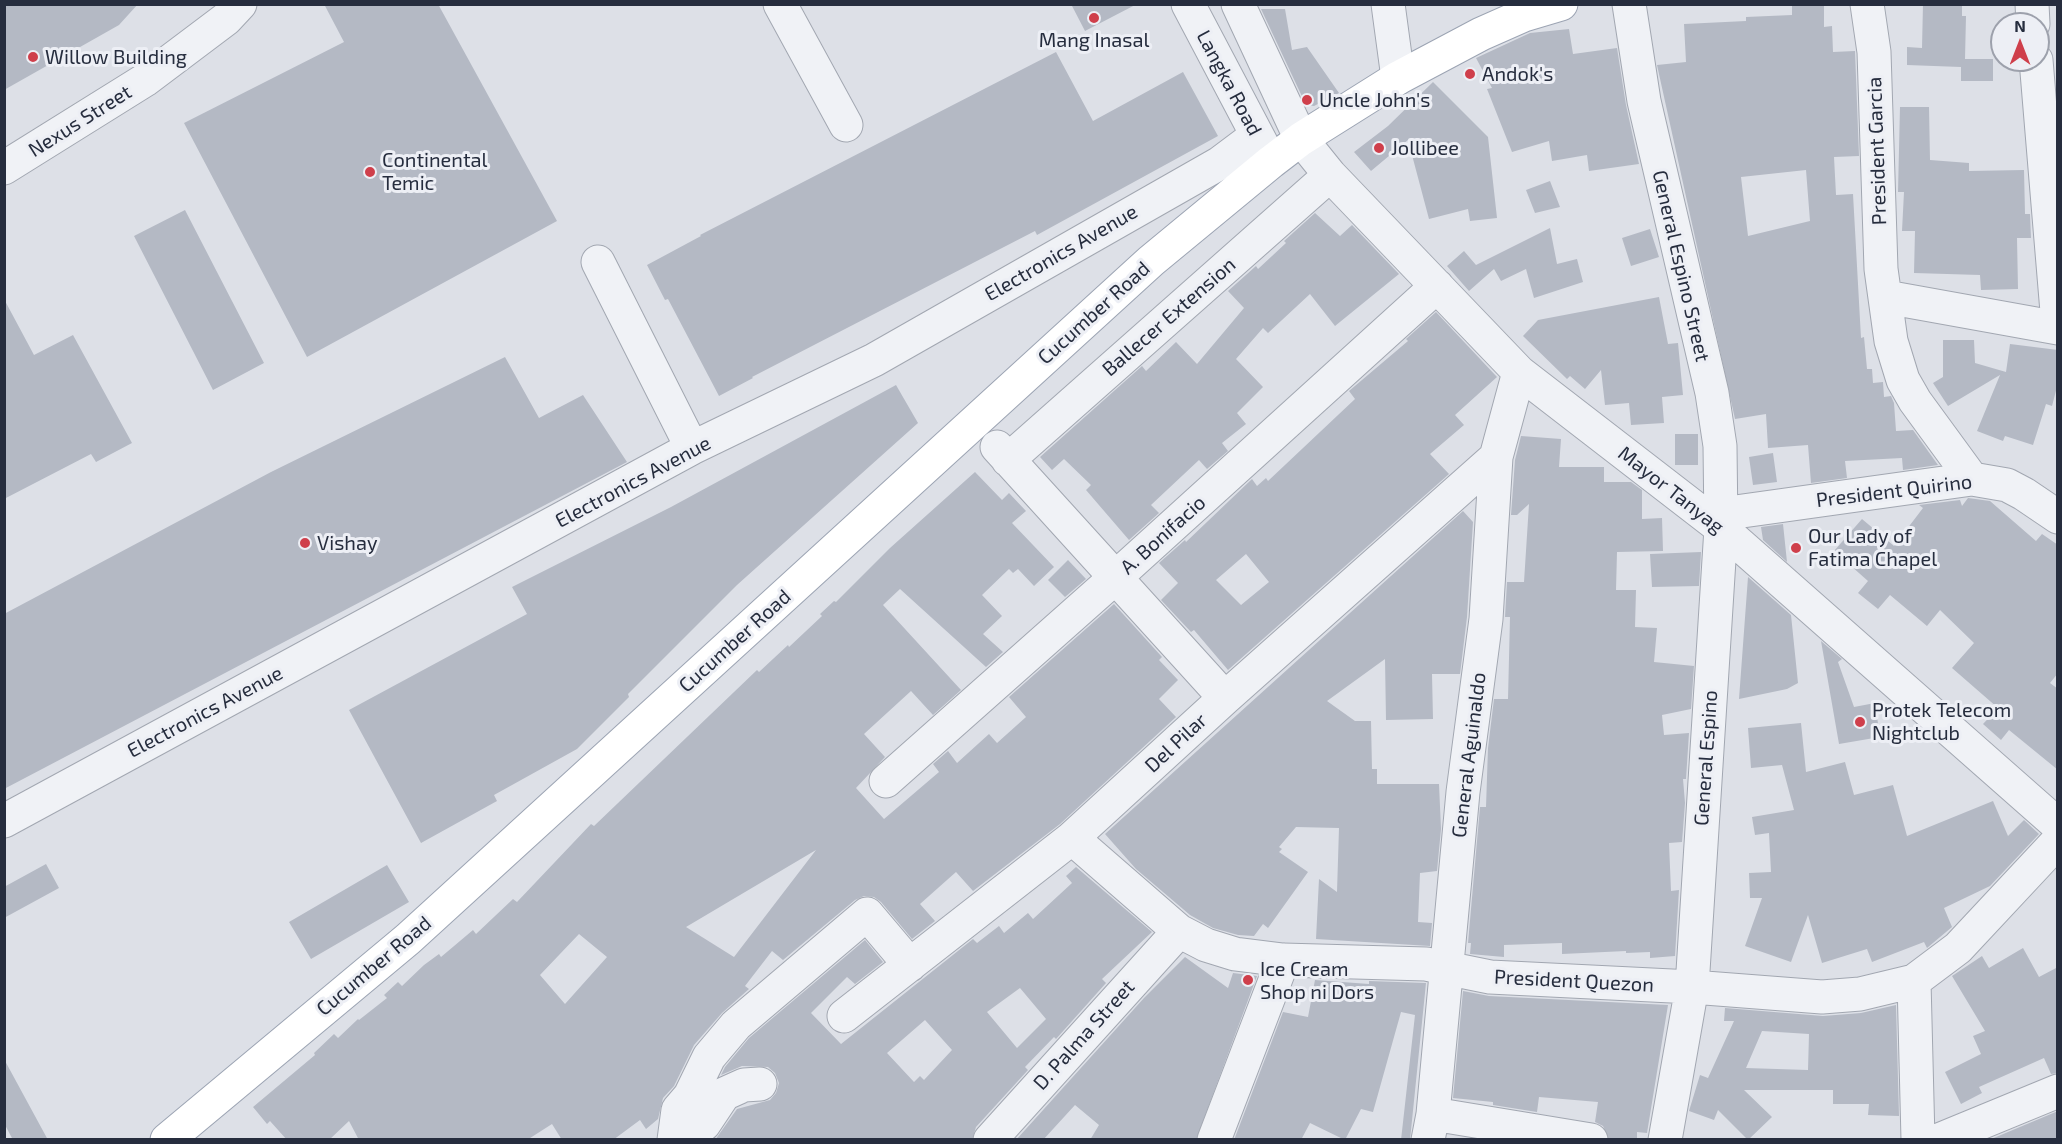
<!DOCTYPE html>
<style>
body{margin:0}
#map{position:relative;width:2062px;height:1144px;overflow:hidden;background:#dde0e7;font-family:"Exo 2",sans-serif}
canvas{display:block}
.frame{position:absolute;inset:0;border:6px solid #262d3e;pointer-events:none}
.north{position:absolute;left:1990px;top:12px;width:60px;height:60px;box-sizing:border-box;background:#edeff5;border:2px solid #9da1ac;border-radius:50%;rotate:0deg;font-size:16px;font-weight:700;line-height:24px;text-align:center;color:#262d3e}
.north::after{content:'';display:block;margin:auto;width:21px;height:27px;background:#cf3f4b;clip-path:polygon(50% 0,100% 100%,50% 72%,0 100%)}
</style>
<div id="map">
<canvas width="2062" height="1144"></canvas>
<div class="frame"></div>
<div class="north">N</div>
</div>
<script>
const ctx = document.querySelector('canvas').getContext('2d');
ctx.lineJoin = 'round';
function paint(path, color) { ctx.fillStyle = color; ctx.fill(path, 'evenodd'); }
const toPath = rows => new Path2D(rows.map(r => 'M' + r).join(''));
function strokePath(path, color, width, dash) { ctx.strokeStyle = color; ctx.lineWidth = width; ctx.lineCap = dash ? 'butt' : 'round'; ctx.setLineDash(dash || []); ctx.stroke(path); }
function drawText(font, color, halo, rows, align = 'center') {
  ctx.font = font + ' "Exo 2",sans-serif'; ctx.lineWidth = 6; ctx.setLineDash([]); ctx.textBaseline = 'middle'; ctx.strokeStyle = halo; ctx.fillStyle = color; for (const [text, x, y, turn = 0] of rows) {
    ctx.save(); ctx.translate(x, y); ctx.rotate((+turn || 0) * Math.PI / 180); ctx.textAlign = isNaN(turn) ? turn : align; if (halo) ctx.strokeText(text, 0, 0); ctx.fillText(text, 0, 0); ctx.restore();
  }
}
const building = toPath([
 [4,4,138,4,119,25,4,90],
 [324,4,438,4,557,221,307,357,184,123,344,42],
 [1071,4,1137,4,1085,31],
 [1792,4,1824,4,1824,27,1832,26,1833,52,1855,51,1859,156,1834,157,1836,195,1853,194,1861,338,1864,337,1867,369,1872,369,1873,383,1883,382,1884,397,1891,396,1894,403,1896,431,1913,430,1938,465,1903,470,1902,458,1845,461,1847,478,1811,483,1808,445,1768,448,1766,414,1735,419,1657,65,1686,62,1684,24,1746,21,1746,17,1792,15],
 [1806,170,1810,221,1748,236,1741,177],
 [1923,4,1962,4,1962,16,1966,16,1965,59,1993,59,1993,81,1961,81,1961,67,1907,65,1907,47,1922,48],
 [1261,9,1285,9,1292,50,1307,47,1339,93,1314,106,1306,105],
 [1569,29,1573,54,1617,48,1626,105,1639,164,1589,171,1587,155,1552,161,1549,141,1512,152,1487,89,1492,88,1476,58,1530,33],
 [1056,52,1093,121,1183,72,1218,136,1037,235,1035,231,752,377,753,378,719,396,668,299,665,300,647,265,701,236,700,235],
 [1433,82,1488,137,1497,218,1470,221,1468,209,1429,219,1408,140,1371,171,1354,152,1388,126],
 [1900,107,1929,107,1930,160,1969,163,1969,171,2024,170,2025,214,2030,214,2031,238,2017,238,2018,289,1981,290,1980,275,1914,273,1915,231,1902,231,1904,192,1898,192],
 [1550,181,1560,207,1535,213,1526,190],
 [185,210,264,363,213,390,134,236],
 [1315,213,1340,236,1352,225,1399,274,1335,326,1310,294,1268,333,1263,328,1236,359,1263,387,1237,413,1246,424,1222,443,1228,451,1207,469,1199,460,1151,505,1159,513,1129,540,1086,490,1091,485,1064,459,1052,470,1040,457,1142,366,1146,371,1176,342,1197,364,1244,308,1228,291,1256,266,1258,269,1286,243,1284,241],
 [1550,228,1557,264,1577,259,1583,282,1534,298,1526,269,1501,281,1494,269,1469,291,1447,266,1464,251,1476,265],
 [1650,229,1659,257,1631,266,1622,238],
 [1659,297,1668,344,1678,343,1683,395,1662,397,1664,423,1631,425,1629,403,1605,405,1601,370,1585,389,1570,376,1567,379,1523,336,1538,320],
 [4,299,34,355,73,335,132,443,96,462,91,454,4,499],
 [1436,312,1497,377,1455,415,1464,425,1430,454,1449,474,1228,670,1194,630,1191,632,1161,600,1178,583,1159,563,1185,540,1186,542,1252,479,1257,486,1266,478,1268,481,1355,399,1349,391,1408,341,1406,339],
 [1246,554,1269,582,1241,605,1216,580],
 [1943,340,1974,340,1975,363,2006,372,2010,344,2058,350,2058,383,2052,406,2046,404,2033,445,2005,436,2003,441,1977,431,2000,375,1948,406,1933,383,1943,377],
 [505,357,539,418,583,395,627,462,4,789,4,614,271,472],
 [896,385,918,423,737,585,628,694,629,697,577,749,494,795,497,801,421,843,349,710,527,614,512,587,671,507],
 [1675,434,1698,434,1698,465,1675,465],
 [1521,436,1561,439,1559,467,1604,467,1604,482,1631,482,1642,490,1642,519,1662,518,1663,551,1617,552,1616,590,1636,590,1635,627,1657,628,1654,662,1694,666,1691,709,1662,715,1664,735,1689,733,1686,779,1683,779,1685,803,1682,842,1669,843,1671,891,1679,890,1675,956,1650,958,1650,952,1626,953,1626,951,1562,954,1562,943,1504,945,1504,957,1470,954,1471,943,1468,943,1480,807,1486,807,1488,748,1494,699,1508,699,1510,617,1505,617,1507,582,1524,582,1529,504,1517,515,1511,515,1515,460],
 [1773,453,1777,482,1753,485,1749,457],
 [975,472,1002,500,1009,493,1026,511,1012,523,1054,567,1034,586,1018,569,1013,573,1009,569,982,595,1002,616,983,634,1003,652,986,667,900,589,883,605,961,690,933,715,911,691,864,734,885,757,856,788,884,819,939,772,933,764,948,751,957,763,989,734,997,743,1026,717,1009,697,1114,604,1162,657,1159,660,1178,680,1159,699,1176,717,1060,824,973,891,956,872,920,904,935,921,912,939,881,902,874,897,864,896,855,900,783,960,772,951,745,986,749,989,722,1013,694,1045,674,1086,663,1098,658,1119,646,1129,640,1120,613,1140,562,1140,552,1124,527,1140,359,1140,349,1121,329,1140,287,1140,270,1121,267,1124,253,1107,315,1055,314,1053,334,1034,338,1038,358,1019,359,1020,387,998,384,995,398,982,402,986,424,965,439,954,441,957,473,930,476,934,513,899,517,902,591,824,594,826,757,670,759,672,788,645,789,647,822,616,820,614,834,601,836,602,890,548],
 [816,850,734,957,686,927],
 [579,934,607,957,565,1004,540,975],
 [1968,498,1990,501,2036,541,2042,534,2058,545,2058,673,2050,683,2058,689,2058,770,2009,730,2001,740,1983,724,1998,708,1952,668,1974,643,1940,610,1927,626,1890,595,1878,609,1858,593,1868,581,1834,551,1862,519,1894,546,1923,508,1919,505,1960,500,1962,506],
 [1463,511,1473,522,1467,617,1460,674,1432,674,1433,719,1386,720,1385,659,1327,701,1355,721,1371,721,1372,769,1377,769,1377,784,1439,784,1441,829,1437,871,1420,873,1418,922,1432,923,1430,946,1316,939,1319,879,1337,892,1339,828,1296,827,1279,847,1282,849,1279,852,1308,872,1268,928,1263,924,1254,936,1238,935,1213,928,1190,915,1136,869,1105,834],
 [1783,524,1787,562,1763,540,1761,527],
 [1701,552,1699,586,1652,587,1650,554],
 [1068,560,1086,579,1065,597,1048,580],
 [1748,577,1791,615,1798,683,1787,689,1739,699],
 [1821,641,1842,659,1838,662,1854,707,1875,703,1880,737,1839,744],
 [1801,723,1806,772,1845,762,1854,795,1893,785,1907,836,1993,801,2008,836,2024,820,2039,834,1990,886,1944,908,1952,927,1927,948,1924,942,1872,962,1867,949,1822,963,1808,915,1791,962,1745,946,1762,898,1750,898,1749,873,1771,872,1769,833,1755,835,1752,817,1794,810,1782,765,1751,768,1748,728],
 [46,864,59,888,4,918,4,887],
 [387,865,409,902,311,959,289,922],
 [1076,867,1152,932,1102,979,1106,983,1056,1039,1054,1037,1025,1067,1028,1070,976,1127,972,1140,715,1140,737,1109,770,1100,776,1093,779,1083,775,1073,768,1067,742,1066,721,1075,725,1067,749,1038,865,940,883,962,855,984,847,977,811,1013,841,1044,973,939,977,943,999,926,1004,933,1028,913,1033,919,1072,883,1066,876],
 [1020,988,1046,1019,1017,1048,987,1012],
 [925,1020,952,1050,924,1080,920,1076,914,1082,887,1053],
 [2023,948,2039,977,2058,967,2058,1073,2051,1074,2044,1058,1979,1087,1982,1093,1961,1104,1945,1072,1981,1054,1973,1036,1985,1031,1952,976,1982,956,1989,968],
 [1185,957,1228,988,1233,973,1257,976,1196,1140,1090,1140,1099,1125,1075,1105,1043,1140,1016,1140,1144,998],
 [1315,980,1369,984,1369,981,1426,983,1410,1140,1401,1140,1415,1015,1401,1012,1373,1112,1361,1109,1345,1140,1310,1123,1301,1140,1234,1140,1283,1012,1308,1017],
 [1463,991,1489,996,1668,1005,1647,1133,1637,1132,1637,1140,1609,1140,1603,1126,1595,1122,1598,1102,1539,1097,1537,1112,1493,1105,1493,1102,1453,1098],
 [1896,1005,1899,1116,1868,1115,1869,1104,1833,1104,1833,1090,1744,1090,1772,1117,1748,1140,1718,1110,1714,1120,1689,1111,1700,1075,1708,1078,1734,1021,1724,1021,1725,1008,1823,1016,1861,1013],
 [1762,1031,1809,1034,1808,1070,1746,1068],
 [4,1059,48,1140,13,1140,4,1123],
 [2058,1111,2058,1140,1989,1140]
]);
const minor = toPath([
 [780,4,846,125],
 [1188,4,1267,154],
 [1238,4,1301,139,1330,175,1519,372,1721,528,2058,825],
 [1388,4,1398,78],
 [1629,4,1644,101,1712,393,1720,446,1721,528,1692,987,1665,1140],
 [1867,4,1874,52,1881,269,1891,341,1903,380,1915,401,1972,479],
 [2032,4,2033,24],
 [2036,60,2058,324],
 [4,168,145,80,226,19,240,4],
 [598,262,692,448],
 [1886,297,2058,328],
 [997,447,1225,698],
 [1008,460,1330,175],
 [1721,514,1972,479,2007,485,2024,494,2058,517],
 [886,781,1116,577,1437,286],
 [4,821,692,448,874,360,1220,163,1256,136],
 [1072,838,1179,931,1206,945,1235,954,1283,960,1426,964,1490,977,1692,987,1822,997,1860,994,1914,981,1958,948,2058,841],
 [1914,981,1918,1140],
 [844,1016,1072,838,1225,698,1496,457],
 [1433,1114,1591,1140],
 [674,1140,678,1110,690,1096,709,1057,736,1025,867,914,910,965],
 [685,1140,704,1124,724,1094,744,1085,760,1084],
 [990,1140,1179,931],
 [1214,1140,1283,960],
 [1428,1140,1433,1114,1463,792,1486,619,1496,457,1519,372],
 [1939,1140,2058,1091]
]);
const major = toPath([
 [167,1140,408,939,1151,261,1271,162,1301,139,1398,78,1481,34,1524,15,1561,4]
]);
const markers = [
 [1094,18,6,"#cf3f4b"],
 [33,57,6,"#cf3f4b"],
 [1470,74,6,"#cf3f4b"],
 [1307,100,6,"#cf3f4b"],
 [1379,148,6,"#cf3f4b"],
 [370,172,6,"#cf3f4b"],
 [305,543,6,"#cf3f4b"],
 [1796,548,6,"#cf3f4b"],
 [1860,722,6,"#cf3f4b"],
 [1248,980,6,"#cf3f4b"]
];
const poiNames = [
 ["Mang Inasal",1094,40,"center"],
 ["Willow Building",45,57],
 ["Andok's",1482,74],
 ["Uncle John's",1319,100],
 ["Jollibee",1391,148],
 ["Continental",382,160],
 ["Temic",382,183],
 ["Our Lady of",1808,536],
 ["Fatima Chapel",1808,559],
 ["Vishay",317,543],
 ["Protek Telecom",1872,710],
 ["Nightclub",1872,733],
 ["Ice Cream",1260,969],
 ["Shop ni Dors",1260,992]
];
const streetNames = [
 ["Langka Road",1229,83,62],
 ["Nexus Street",80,121,-32],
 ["President Garcia",1877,151,-92],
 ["Electronics Avenue",1061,253,-30],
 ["General Espino Street",1681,266,77],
 ["Cucumber Road",1094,313,-42],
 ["Ballecer Extension",1169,317,-41],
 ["Electronics Avenue",633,482,-28],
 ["Mayor Tanyag",1671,490,38],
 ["President Quirino",1894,491,-7],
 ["A. Bonifacio",1163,535,-42],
 ["Cucumber Road",735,641,-42],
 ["Electronics Avenue",205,712,-28],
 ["Del Pilar",1176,743,-43],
 ["General Aguinaldo",1469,755,-83],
 ["General Espino",1706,758,-86],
 ["Cucumber Road",374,966,-40],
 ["President Quezon",1574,981,3],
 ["D. Palma Street",1084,1035,-48]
];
paint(building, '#b4b9c4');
strokePath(minor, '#a2a7b1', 35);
strokePath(major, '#9ca4b3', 35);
strokePath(minor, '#f0f2f6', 33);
strokePath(major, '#fff', 33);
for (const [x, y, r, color] of markers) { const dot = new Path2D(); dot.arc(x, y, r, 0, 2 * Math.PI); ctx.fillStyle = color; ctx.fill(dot); strokePath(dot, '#edeff5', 2); }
drawText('20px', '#262d3e', '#edeff5', poiNames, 'left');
drawText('20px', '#262d3e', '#edeff5', streetNames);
</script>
